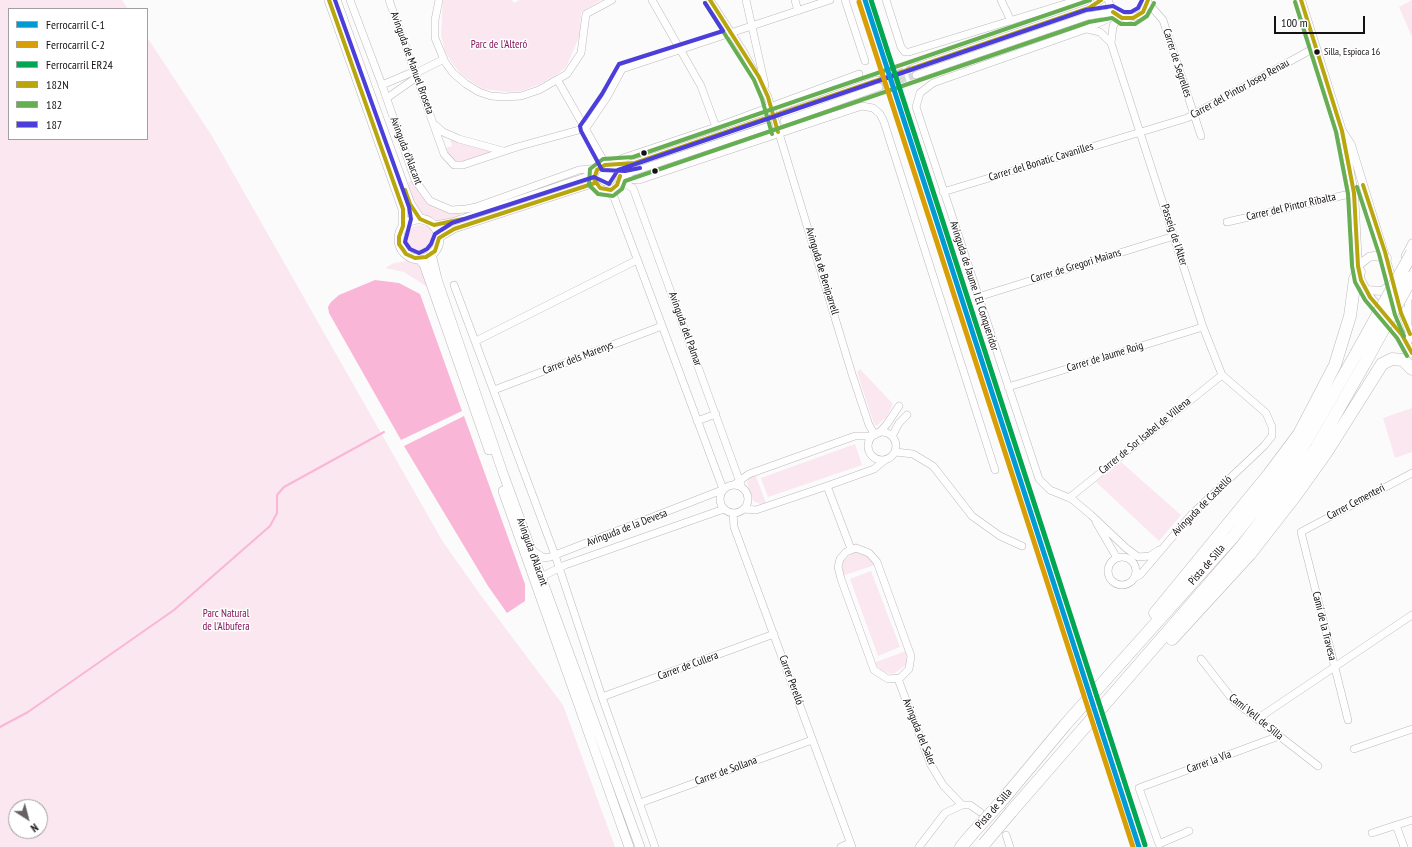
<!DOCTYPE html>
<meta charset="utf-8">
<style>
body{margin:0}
#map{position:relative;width:1412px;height:847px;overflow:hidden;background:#fcfbfc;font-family:"PT Sans Narrow",sans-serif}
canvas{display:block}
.legend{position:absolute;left:8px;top:8px;width:140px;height:132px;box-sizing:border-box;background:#fff;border:1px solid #a19fa0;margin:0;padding:5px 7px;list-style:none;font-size:12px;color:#151012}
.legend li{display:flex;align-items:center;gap:8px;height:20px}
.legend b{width:20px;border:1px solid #a19fa0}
.north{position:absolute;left:8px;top:799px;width:40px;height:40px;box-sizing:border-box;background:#fff;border:1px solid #a19fa0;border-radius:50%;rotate:144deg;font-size:11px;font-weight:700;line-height:16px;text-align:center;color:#151012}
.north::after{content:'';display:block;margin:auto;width:14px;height:18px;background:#666264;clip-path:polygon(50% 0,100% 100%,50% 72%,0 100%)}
.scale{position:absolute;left:1274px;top:16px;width:91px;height:18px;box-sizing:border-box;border:2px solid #151012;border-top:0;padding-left:5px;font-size:12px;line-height:14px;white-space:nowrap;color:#151012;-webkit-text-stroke:3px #fff;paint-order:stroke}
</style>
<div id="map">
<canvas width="1412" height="847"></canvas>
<ul class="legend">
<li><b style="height:5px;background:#009ad5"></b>Ferrocarril C-1</li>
<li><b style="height:5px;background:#d89e03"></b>Ferrocarril C-2</li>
<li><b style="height:5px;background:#00a651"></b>Ferrocarril ER24</li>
<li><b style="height:5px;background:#b8a60c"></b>182N</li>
<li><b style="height:5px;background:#66ae52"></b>182</li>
<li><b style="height:5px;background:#4b3edb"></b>187</li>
</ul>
<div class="north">N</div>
<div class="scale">100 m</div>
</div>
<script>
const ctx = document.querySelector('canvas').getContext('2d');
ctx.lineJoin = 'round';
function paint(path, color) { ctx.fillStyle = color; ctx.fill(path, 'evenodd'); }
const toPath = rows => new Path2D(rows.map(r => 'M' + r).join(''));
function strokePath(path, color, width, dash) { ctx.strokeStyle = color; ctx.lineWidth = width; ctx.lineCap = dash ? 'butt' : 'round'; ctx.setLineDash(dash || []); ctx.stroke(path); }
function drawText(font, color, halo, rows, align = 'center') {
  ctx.font = font + ' "PT Sans Narrow",sans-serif'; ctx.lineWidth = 3; ctx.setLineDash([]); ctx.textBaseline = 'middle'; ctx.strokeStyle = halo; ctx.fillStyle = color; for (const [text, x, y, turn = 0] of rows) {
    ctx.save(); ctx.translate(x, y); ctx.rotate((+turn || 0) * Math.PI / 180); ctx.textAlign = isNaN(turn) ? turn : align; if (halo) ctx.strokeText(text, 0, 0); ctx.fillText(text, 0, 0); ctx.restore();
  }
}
const green = toPath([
 [0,0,122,0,128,9,9,9,9,139,147,139,147,37,212,136,443,542,482,597,563,705,615,847,0,847],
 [16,807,40,807,40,831,16,831],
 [443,0,512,0,514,3,520,0,601,0,581,12,580,35,566,67,555,76,538,85,521,91,508,92,483,89,462,75,452,63,445,51,441,35],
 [1412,0,1412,37,1399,7],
 [450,138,463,144,489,151,490,153,464,164,454,162,448,156,445,148,452,146],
 [413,180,425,199,460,212,460,216,440,221,423,214,415,207,408,182],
 '406 239a14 14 0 1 1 28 0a14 14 0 1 1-28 0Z',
 [408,261,418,264,424,271,429,288,404,272,385,268,394,263],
 [860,369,893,404,887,417,876,426,874,424,857,372],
 [1412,408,1412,452,1395,458,1383,418],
 [855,444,862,465,768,497,761,478],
 [1121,462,1181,515,1159,541,1096,482],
 [755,474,766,503,761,504,753,501,747,483,750,477],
 [854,552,865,554,875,565,842,576,843,561],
 [871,571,900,647,878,656,850,579],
 [906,651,907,664,895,673,891,674,882,671,877,666,876,662]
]);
const water = toPath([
 [375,280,399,283,420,294,462,411,401,440,329,313,328,307,331,302,339,295],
 [464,416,525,584,525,601,507,613,488,586,404,446]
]);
const stream = toPath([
 [0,727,28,712,174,610,270,526,277,513,277,495,284,487,384,432]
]);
const minorTunnel = toPath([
 [877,80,913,68],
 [879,87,916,75]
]);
const minor = toPath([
 [350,0,382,85,415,180,430,201,451,210,466,209,476,207,579,170,599,168],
 [389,0,444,154,454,165,463,165,517,147,586,128,607,97,622,69,830,0],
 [439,0,435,20,435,38,445,62,453,73,466,84,479,92,491,96,505,97,521,96,539,90,567,74,581,53,586,14,612,0],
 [652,0,701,86,716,127],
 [710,0,743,51,768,97,852,374,869,425,875,435],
 [746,0,765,85],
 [795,0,798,11],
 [845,0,865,61],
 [886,0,901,47,905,52,909,52,1078,0],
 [1001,0,1011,21],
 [1108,0,1113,12,1126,19,1140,15,1143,12,1148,0],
 [1148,3,1163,20,1201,136],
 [1116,15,1086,29,933,83,920,93,916,107,1039,479,1050,490,1072,499,1091,515,1126,548,1138,557,1150,556,1159,550],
 [1119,17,1113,26,1111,43,1203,327,1222,375,1266,413,1272,427,1272,436,1264,446,1191,515,1140,575,1134,578],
 [1087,29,1100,32,1111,43],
 [913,68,1089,8,1101,0],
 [416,73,444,59],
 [916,75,1088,16,1113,12],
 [558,81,602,158,605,165],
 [382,85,415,71],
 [387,98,417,77],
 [782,114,877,80],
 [784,121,879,87],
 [435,125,443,132,459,139,503,151],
 '594 177a13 13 0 1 1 26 0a13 13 0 1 1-26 0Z',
 [610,165,623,158,716,127,859,74],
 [613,166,635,163,766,119],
 [620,176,769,126],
 [620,178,639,180,862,106,873,108,880,114,884,122,995,470],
 [619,181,633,188,741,485],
 [606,190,614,197,723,489],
 [943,192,1187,118,1316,47],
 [1227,222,1354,193],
 [434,225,452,222,585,177,597,170],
 [439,238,454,229,595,183],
 [1405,256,1412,243],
 [454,285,555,555,602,697,655,847],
 [978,297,1174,236],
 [1408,324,1408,299,1412,291],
 [476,341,637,260],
 [1008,387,1203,327],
 [494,390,662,326],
 [697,421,716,414],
 '868 446a14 14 0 1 1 28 0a14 14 0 1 1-28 0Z',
 [879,433,887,424,899,406],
 [892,436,899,423,907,415],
 [895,452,913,454,933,466,972,516,1000,536,1022,546],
 [735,484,749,474,855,436,872,436],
 '720 499a14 14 0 1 1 28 0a14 14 0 1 1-28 0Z',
 [827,486,851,549],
 [1069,498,1222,375],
 [744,509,756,510,827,486,874,469,885,460],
 [733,513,734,527,852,847],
 [1096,522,1117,558],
 [856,548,869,553,877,562,911,656,909,669,900,678,888,679,874,670,841,579,838,567,840,559,846,552,856,548],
 [532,550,544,558,550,557,722,490],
 '1108 571a14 14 0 1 1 28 0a14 14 0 1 1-28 0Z',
 [542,581,545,575,565,565,724,509],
 [1201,659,1233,700,1318,766],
 [898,679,931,765,943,785,962,805,970,805,980,812],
 [602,697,774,634],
 [1257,719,1412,615],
 [1348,720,1301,532,1412,473],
 [1354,749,1412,729],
 [640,803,812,740],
 [1396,825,1404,847],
 [1189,831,1159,844,1139,788,1279,736],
 [1372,833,1412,820],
 [1006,835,1010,847],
 [841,847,850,843],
 [919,847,945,813,962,805]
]);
const tertiary = toPath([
 [1301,0,1342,131,1351,145,1394,286],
 [1343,136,1354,193,1358,266,1361,280,1370,297,1402,335,1412,353],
 [1358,266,1369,257,1374,256,1387,258],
 [1366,290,1382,291,1388,287,1392,280],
 [1398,301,1412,338]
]);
const secondary = toPath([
 [329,0,403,209,403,226],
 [336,0,410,204,420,219],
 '399 239a20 20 0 1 1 40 0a20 20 0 1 1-40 0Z',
 [431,254,437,279,503,473,640,847],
 [419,259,424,264,489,450],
 [503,491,629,847]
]);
const motorway = toPath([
 [1155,613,1269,474,1299,434,1335,365,1350,316,1355,279,1359,272],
 [1172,639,1250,554,1296,495,1326,453,1382,364,1392,359,1403,360,1412,369],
 [1000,803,1065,725,1233,537,1278,481,1307,440,1356,354],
 [1011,812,1242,546,1287,488,1317,447,1366,361],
 [961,847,972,834]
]);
const motorwayBridge = toPath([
 [1356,354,1412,253],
 [1366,361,1412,277],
 [972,834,1000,803],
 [984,844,1011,812]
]);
const bus1 = toPath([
 [329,0,403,209,403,226,399,237,399,244,406,254,415,258,426,257,435,251,439,238,454,229,595,183],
 [710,0,759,77,768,97,778,132],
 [1301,0,1342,131,1354,193,1358,266,1361,280,1370,297,1402,335,1412,353],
 [1113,12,1122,18,1133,18,1143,12,1148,0],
 [620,176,617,185,611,190,600,188,594,179,597,170,605,165,635,163,1089,8,1101,0],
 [1363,185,1385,252,1401,313,1410,334],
 [405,190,410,204,420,219,434,225,463,219]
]);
const bus2 = toPath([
 [1090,0,633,157,603,159,590,169,589,185,598,194,613,196,622,189,625,181,1089,22,1112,18,1121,24,1135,24,1147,16,1154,3],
 [1295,2,1336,132,1348,194,1352,266,1355,282,1365,300,1397,338,1407,356],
 [705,3,754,80,762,99,772,134],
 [1357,187,1379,254,1395,315,1404,336]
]);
const bus3 = toPath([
 [335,0,409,207,411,219,405,242,410,249,419,253,427,249,431,244,435,234,452,223,594,177,609,184,618,170,1086,10,1113,6,1124,12,1131,12,1138,8,1142,0],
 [640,168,625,171,602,170,581,131,580,126,602,94,619,64,723,31,705,3]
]);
const rail1 = toPath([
 [865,0,1139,847]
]);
const rail2 = toPath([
 [859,2,1133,847]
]);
const rail3 = toPath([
 [871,0,1145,845]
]);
const markers = [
 [1317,52,3.5,"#151012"],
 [644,153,3.5,"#151012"],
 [655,171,3.5,"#151012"]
];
const busNames = [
 ["Silla, Espioca 16",1324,52]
];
const parkNames = [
 ["Parc de l'Alteró",499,45],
 ["Parc Natural",226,614],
 ["de l'Albufera",226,627]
];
const streetNames = [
 ["Avinguda de Manuel Broseta",412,63,70],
 ["Carrer de Segrelles",1177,63,72],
 ["Carrer del Pintor Josep Renau",1240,89,-29],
 ["Avinguda d'Alacant",406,151,69],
 ["Carrer del Bonatic Cavanilles",1041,162,-17],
 ["Carrer del Pintor Ribalta",1291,207,-13],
 ["Passeig de l'Alter",1174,235,72],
 ["Carrer de Gregori Maians",1076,266,-17],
 ["Avinguda de Beniparrell",822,271,73],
 ["Avinguda de Jaume I El Conqueridor",974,286,72],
 ["Avinguda del Palmar",685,329,70],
 ["Carrer de Jaume Roig",1105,357,-17],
 ["Carrer dels Marenys",578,358,-21],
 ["Carrer de Sor Isabel de Villena",1145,436,-39],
 ["Carrer Cementeri",1356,502,-28],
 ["Avinguda de Castelló",1202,506,-45],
 ["Avinguda de la Devesa",627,528,-21],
 ["Avinguda d'Alacant",532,552,70],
 ["Pista de Silla",1207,565,-49],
 ["Camí de la Travesa",1324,626,76],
 ["Carrer de Cullera",688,666,-20],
 ["Carrer Perelló",791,680,70],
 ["Camí Vell de Silla",1256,717,39],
 ["Avinguda del Saler",919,732,68],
 ["Carrer la Via",1209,762,-20],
 ["Carrer de Sollana",726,771,-20],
 ["Pista de Silla",994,809,-49]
];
paint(green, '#fae7ef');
paint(water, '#f9b6d6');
strokePath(stream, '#f9b6d6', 2);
strokePath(minorTunnel, '#d9d8d9', 7, [7, 3.5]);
strokePath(minor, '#bcb9bb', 8);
strokePath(tertiary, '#bcb9bb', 9);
strokePath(secondary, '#bcb9bb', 10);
strokePath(motorway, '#bcb9bb', 13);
strokePath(minor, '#fffeff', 7);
strokePath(tertiary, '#fffeff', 8);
strokePath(secondary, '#fffeff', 9);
strokePath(motorway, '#fffeff', 12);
strokePath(motorwayBridge, '#bcb9bb', 13, []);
strokePath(motorwayBridge, '#fffeff', 12);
strokePath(bus1, '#b8a60c', 4);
strokePath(bus2, '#66ae52', 4);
strokePath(bus3, '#4b3edb', 4);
strokePath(rail1, '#009ad5', 5);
strokePath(rail2, '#d89e03', 5);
strokePath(rail3, '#00a651', 5);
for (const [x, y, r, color] of markers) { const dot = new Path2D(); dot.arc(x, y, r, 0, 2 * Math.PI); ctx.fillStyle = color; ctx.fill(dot); strokePath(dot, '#fff', 1.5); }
drawText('10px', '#151012', '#fff', busNames, 'left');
drawText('11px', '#841357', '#fff', parkNames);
drawText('11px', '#151012', '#fff', streetNames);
</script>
